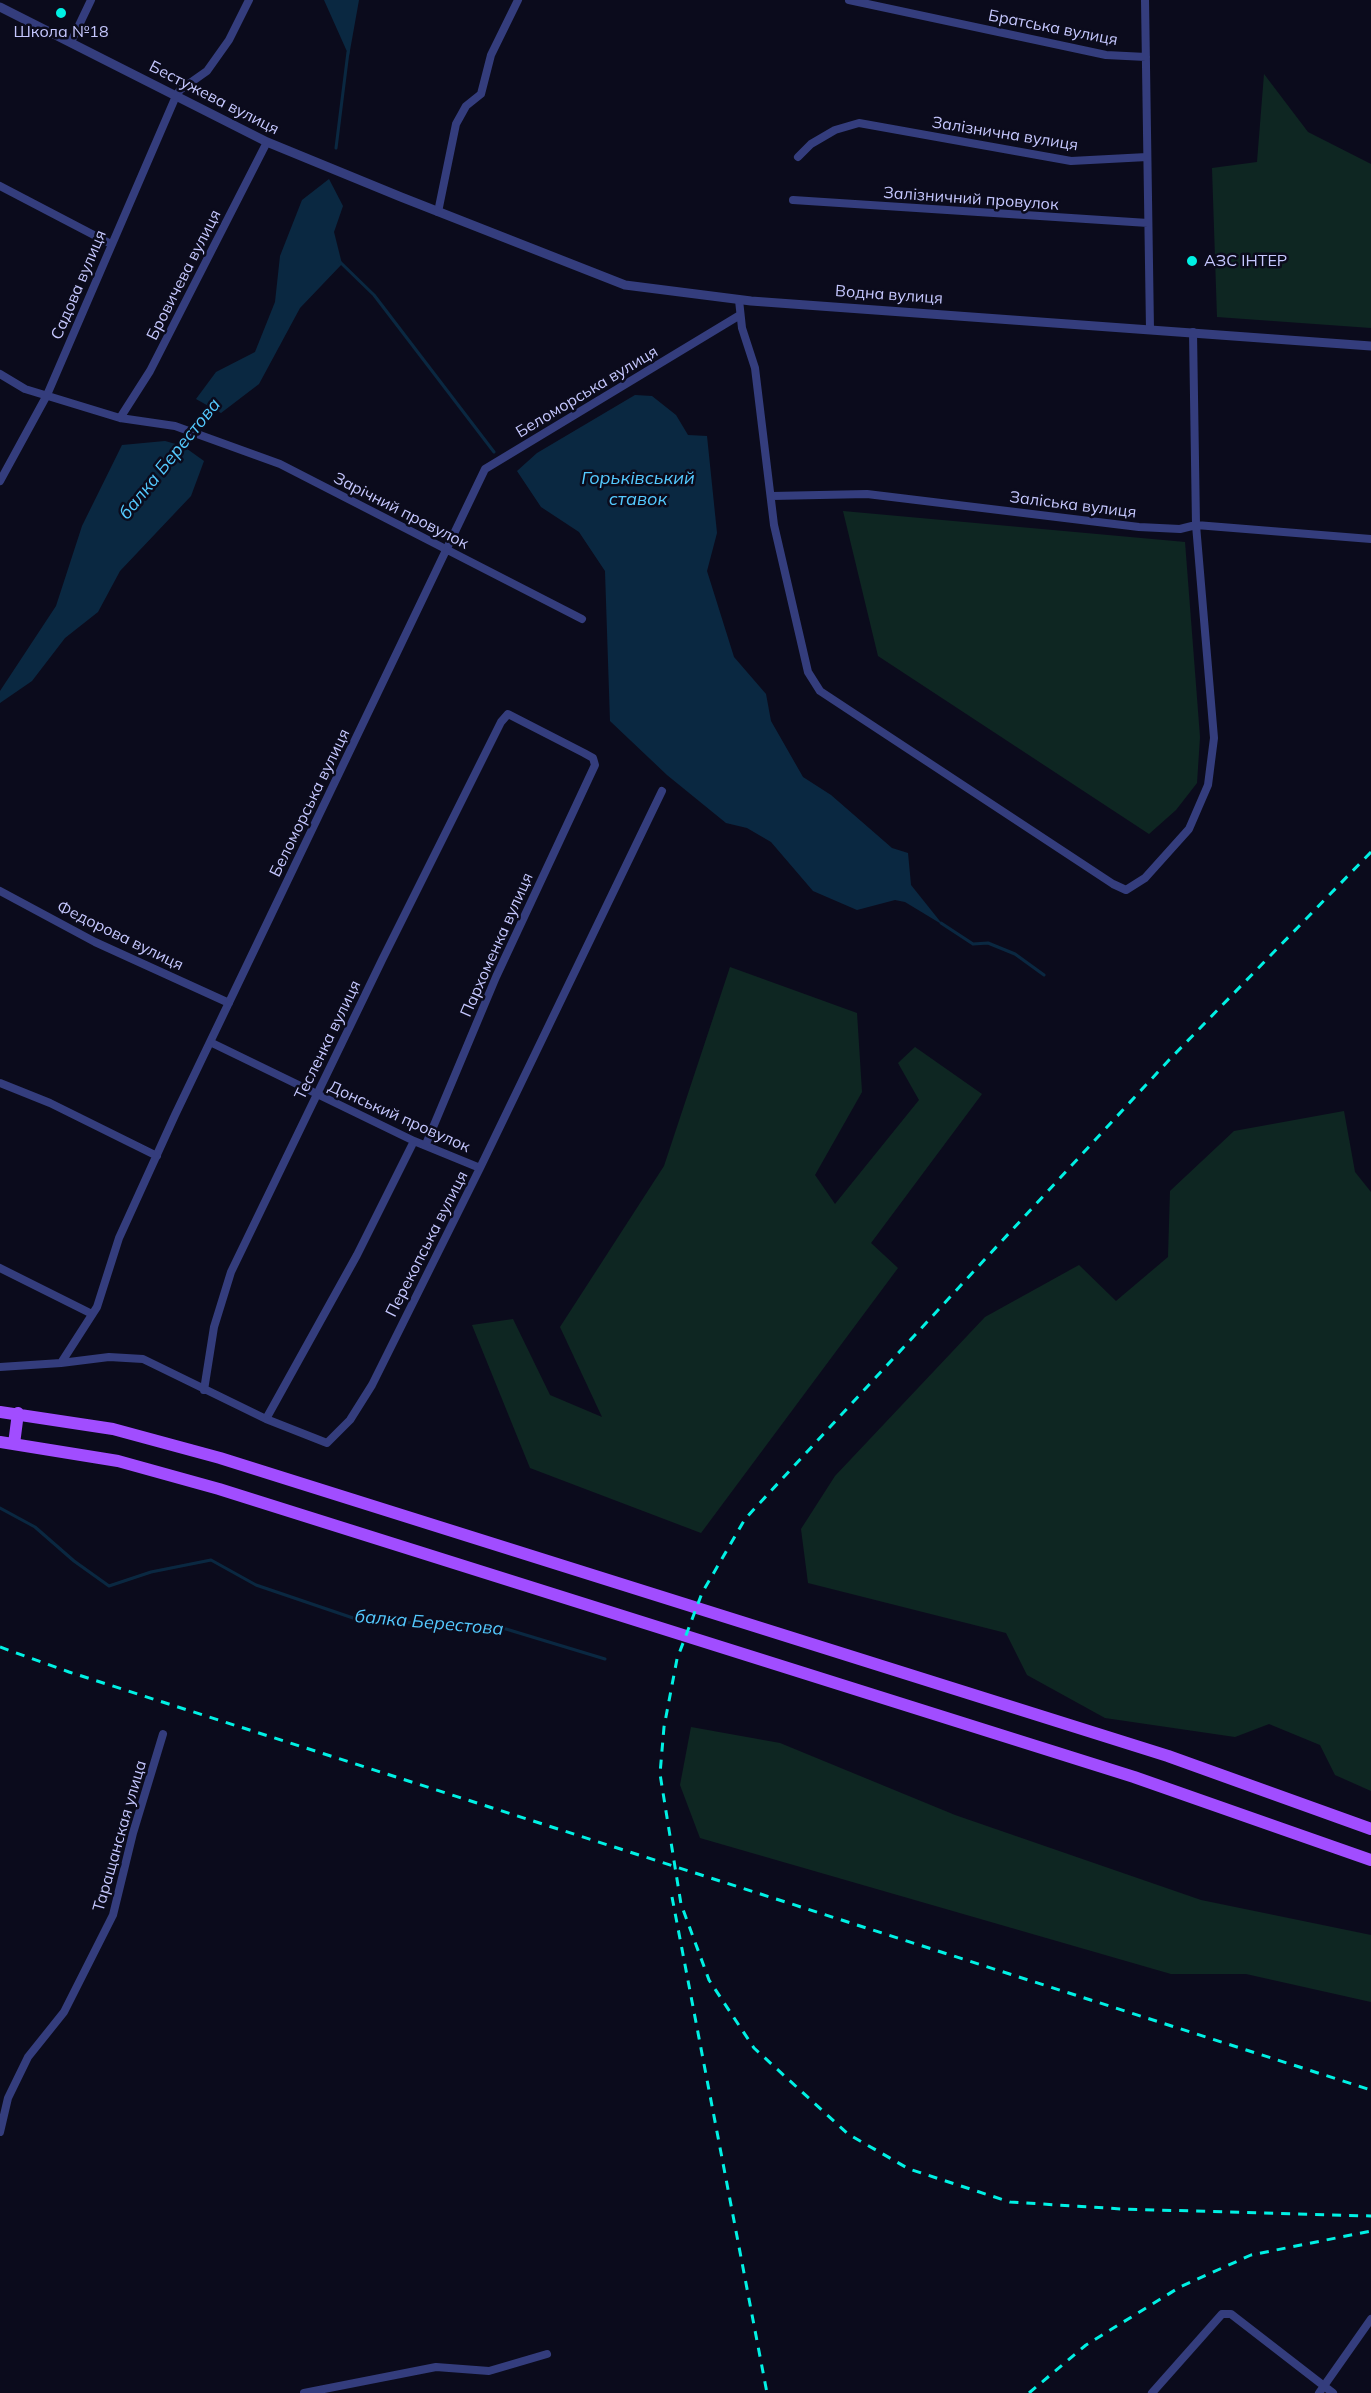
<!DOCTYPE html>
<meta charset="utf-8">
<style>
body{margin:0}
canvas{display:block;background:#0b0b1c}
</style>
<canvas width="1371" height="2393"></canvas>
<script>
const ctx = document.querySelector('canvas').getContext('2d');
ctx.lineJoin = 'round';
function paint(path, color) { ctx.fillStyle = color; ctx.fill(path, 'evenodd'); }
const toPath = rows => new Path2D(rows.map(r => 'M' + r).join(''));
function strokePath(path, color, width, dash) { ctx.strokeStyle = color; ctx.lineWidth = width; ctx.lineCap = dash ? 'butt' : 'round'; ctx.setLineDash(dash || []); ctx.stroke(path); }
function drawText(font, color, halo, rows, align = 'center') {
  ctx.font = font + ' Mulish,sans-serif'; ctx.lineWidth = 5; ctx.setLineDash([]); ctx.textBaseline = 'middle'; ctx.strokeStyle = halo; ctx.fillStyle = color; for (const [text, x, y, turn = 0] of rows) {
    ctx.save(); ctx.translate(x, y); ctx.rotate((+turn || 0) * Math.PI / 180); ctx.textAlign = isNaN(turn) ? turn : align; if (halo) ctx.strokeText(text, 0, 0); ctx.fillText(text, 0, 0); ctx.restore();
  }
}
const green = toPath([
 [1264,74,1308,132,1371,164,1371,328,1217,317,1212,168,1257,162],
 [843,511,1185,542,1200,737,1197,783,1176,810,1149,834,878,656],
 [730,967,857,1013,862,1092,815,1175,835,1204,919,1100,898,1063,915,1047,982,1094,871,1243,898,1268,701,1533,530,1468,472,1325,513,1319,550,1395,602,1417,560,1327,664,1166],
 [1344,1111,1355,1172,1371,1192,1371,1791,1335,1775,1320,1745,1269,1724,1235,1737,1105,1718,1027,1675,1006,1633,808,1583,801,1529,835,1476,985,1317,1079,1265,1116,1301,1168,1257,1170,1191,1234,1131],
 [691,1727,780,1743,955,1815,1201,1900,1371,1935,1371,2002,1246,1974,1171,1974,700,1838,680,1785]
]);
const water = toPath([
 [324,0,359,0,349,56],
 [329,179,343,206,334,232,342,264,300,308,259,384,221,413,196,399,216,372,255,352,275,302,280,256,302,200],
 [635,395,652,396,676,415,688,435,707,436,717,533,707,571,734,657,766,694,771,721,803,777,831,795,892,848,908,853,911,885,943,925,905,902,895,900,857,910,813,891,771,842,747,828,726,823,667,775,610,721,605,571,579,532,541,507,517,471,537,453],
 [165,441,183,446,204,461,191,496,120,571,98,612,65,638,32,681,0,703,0,691,56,606,82,526,122,445]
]);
const stream = toPath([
 [336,148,348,52],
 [340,262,374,295,494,452],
 [181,448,211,403],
 [941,923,973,944,988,943,1015,954,1044,975],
 [0,1508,35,1527,74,1561,109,1586,151,1572,211,1560,256,1585,356,1619,506,1629,605,1659]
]);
const minor = toPath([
 [849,0,1106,55,1146,57],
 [1145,0,1150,329],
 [71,42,91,0],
 [798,157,811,144,835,130,859,123,1071,161,1147,157],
 [0,186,111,244],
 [793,200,1148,223],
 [438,212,456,124,466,106,481,94,491,55,518,0],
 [739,300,742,328,755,368,774,525,808,672,820,691,1113,884,1126,890,1145,878,1189,829,1208,785,1214,738,1196,525,1193,332],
 [0,374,25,389,120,418,175,426,280,464,582,619],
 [120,418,150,371,267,142],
 [0,481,47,395,176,96,180,90,207,71,229,40,249,0],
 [772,496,867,494,1139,527,1180,529,1196,525,1371,539],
 [0,891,95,942,229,1003],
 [210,1042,414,1141,480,1168],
 [0,1083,50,1103,157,1156],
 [0,1268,92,1314],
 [61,1363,109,1357,143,1359,266,1419,327,1443,350,1420,372,1385,480,1168,662,791],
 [0,1367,61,1363,97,1307,119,1238,175,1115,485,469,740,315],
 [204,1390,214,1327,231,1272,382,960,501,722,508,714,584,753,593,758,595,765,496,977,426,1144],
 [266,1419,357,1255,414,1141],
 [0,2132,8,2098,28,2057,64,2012,113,1915,133,1833,163,1734],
 [304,2393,436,2367,489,2371,547,2354],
 [1152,2393,1222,2314,1231,2314,1333,2393],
 [1319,2393,1371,2319]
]);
const tertiary = toPath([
 [0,7,267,142,401,197,625,285,751,301,1371,346]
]);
const primary = toPath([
 [0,1412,113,1429,220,1458,1168,1756,1371,1829],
 [0,1442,118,1461,219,1489,1134,1777,1371,1860],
 [14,1444,18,1413]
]);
const rail = toPath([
 [1371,852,1169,1060,745,1519,702,1593,677,1659,664,1727,660,1774,681,1904,709,1980,754,2048,848,2134,909,2169,1010,2202,1122,2209,1371,2216],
 [0,1647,69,1672,1371,2090],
 [672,1897,767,2393],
 [1029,2393,1086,2345,1180,2287,1251,2255,1371,2231]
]);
const markers = [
 [61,13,6,"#00f1e4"],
 [1192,261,6,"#00f1e4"]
];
const streetNames = [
 ["Братська вулиця",1053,28,11],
 ["Бестужева вулиця",214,98,27],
 ["Залізнична вулиця",1005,134,9],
 ["Залізничний провулок",971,199,4],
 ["Бровичева вулиця",184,275,-63],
 ["Садова вулиця",79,285,-67],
 ["Водна вулиця",889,295,4],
 ["Беломорська вулиця",587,392,-31],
 ["Заліська вулиця",1073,505,7],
 ["Зарічний провулок",401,511,27],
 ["Беломорська вулиця",310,803,-64],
 ["Федорова вулиця",120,936,26],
 ["Пархоменка вулиця",497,945,-66],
 ["Тесленка вулиця",328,1040,-64],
 ["Донський провулок",399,1117,24],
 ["Перекопська вулиця",427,1244,-63],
 ["Таращанская улица",120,1836,-74]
];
const poiNames = [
 ["Школа №18",61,32],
 ["АЗС ІНТЕР",1204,261,"left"]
];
const waterNames = [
 ["балка Берестова",170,459,-51],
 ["Горьківський",638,479],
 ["ставок",638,500],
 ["балка Берестова",429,1623,5]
];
paint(green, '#0e2622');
paint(water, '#0a2841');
strokePath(stream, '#0a2841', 3);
strokePath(minor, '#343d7d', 8);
strokePath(tertiary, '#343d7d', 9);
strokePath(primary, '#a14dff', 12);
strokePath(rail, '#00f1e4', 3, [9, 8]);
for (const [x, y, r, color] of markers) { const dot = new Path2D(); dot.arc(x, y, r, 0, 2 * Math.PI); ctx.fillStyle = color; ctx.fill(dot); strokePath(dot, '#0b0b1c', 2); }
drawText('16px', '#c6c8ff', '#0b0b1c', streetNames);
drawText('16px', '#c6c8ff', '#0b0b1c', poiNames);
drawText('italic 18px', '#54caff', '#0b0b1c', waterNames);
</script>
